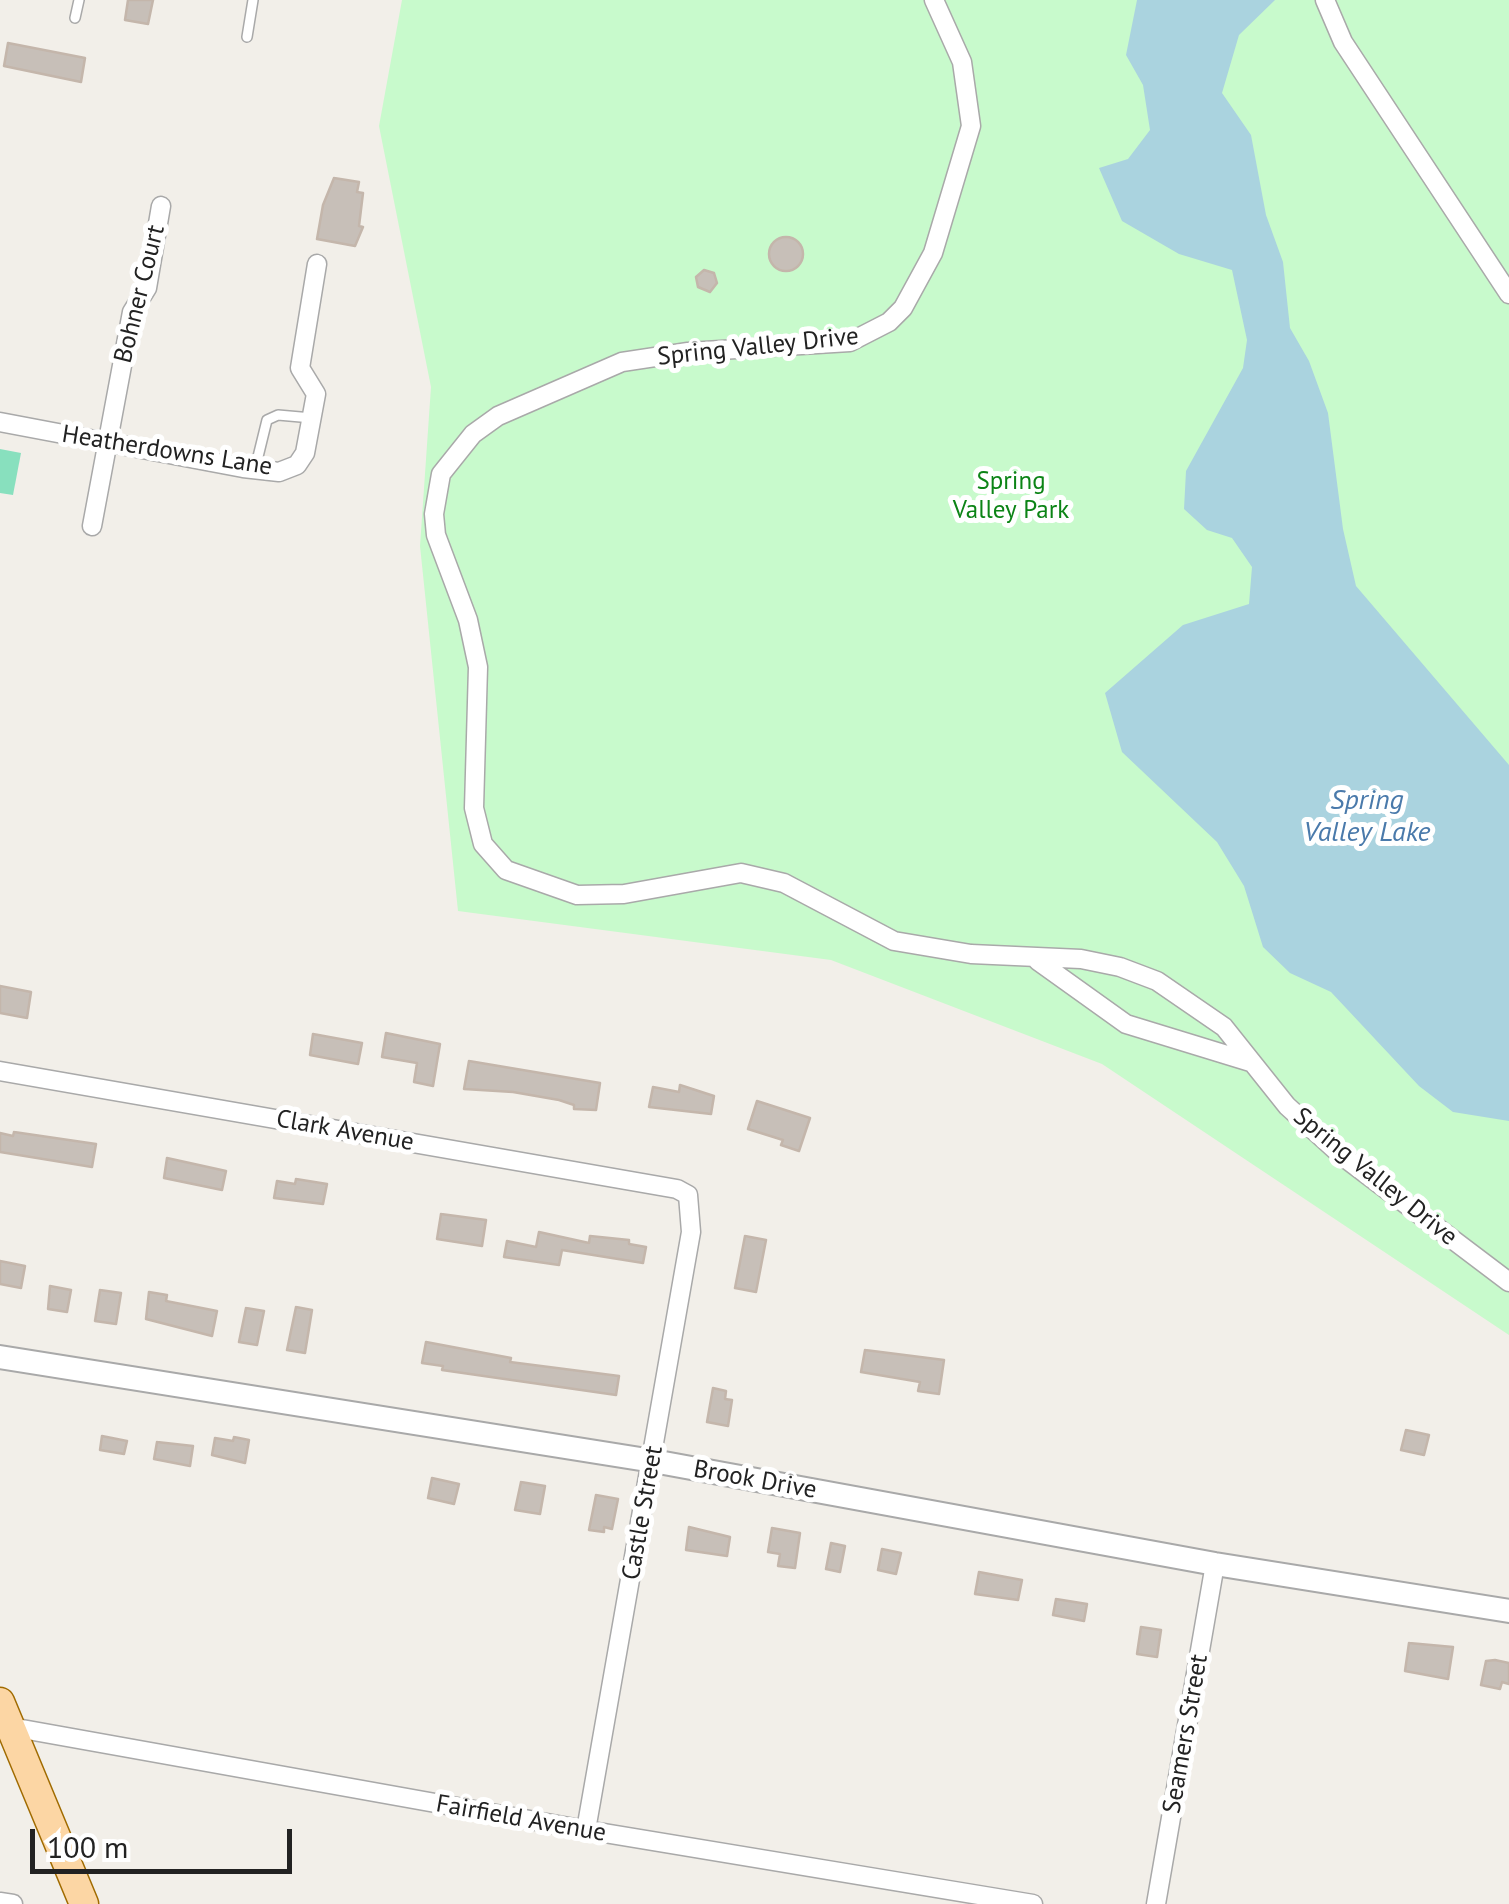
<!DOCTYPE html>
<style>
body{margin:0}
#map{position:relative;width:1509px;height:1904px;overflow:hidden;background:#f2efe9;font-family:"PT Sans",sans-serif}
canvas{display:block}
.scale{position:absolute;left:30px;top:1829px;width:262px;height:45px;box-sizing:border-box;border:5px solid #222;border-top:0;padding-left:12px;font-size:30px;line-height:35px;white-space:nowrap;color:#222;-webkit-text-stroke:8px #fff;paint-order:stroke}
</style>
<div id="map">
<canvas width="1509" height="1904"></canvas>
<div class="scale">100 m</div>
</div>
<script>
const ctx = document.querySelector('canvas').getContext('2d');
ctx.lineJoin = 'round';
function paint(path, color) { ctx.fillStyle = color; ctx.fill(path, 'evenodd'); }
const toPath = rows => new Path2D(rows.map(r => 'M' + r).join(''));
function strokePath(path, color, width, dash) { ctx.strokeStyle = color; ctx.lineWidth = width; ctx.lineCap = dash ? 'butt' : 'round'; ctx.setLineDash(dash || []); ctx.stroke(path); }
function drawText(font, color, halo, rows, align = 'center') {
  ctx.font = font + ' "PT Sans",sans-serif'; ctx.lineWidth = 10; ctx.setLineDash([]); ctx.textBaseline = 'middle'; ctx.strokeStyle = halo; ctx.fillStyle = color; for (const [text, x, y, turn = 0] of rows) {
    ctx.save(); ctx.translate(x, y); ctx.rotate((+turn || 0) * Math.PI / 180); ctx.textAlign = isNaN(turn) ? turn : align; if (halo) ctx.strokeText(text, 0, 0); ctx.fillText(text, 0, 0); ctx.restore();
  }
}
const park = toPath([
 [402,0,1509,0,1509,1335,1102,1064,831,960,458,911,420,546,431,387,379,126]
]);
const pitch = toPath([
 [0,449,21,453,13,495,0,493]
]);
const water = toPath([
 [1137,0,1275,0,1239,35,1222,93,1251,135,1266,215,1283,262,1290,328,1309,361,1328,413,1343,529,1356,586,1509,765,1509,1121,1453,1112,1419,1086,1331,992,1290,973,1263,947,1244,886,1217,842,1122,752,1105,693,1183,625,1249,604,1252,567,1232,538,1207,530,1184,509,1186,471,1243,368,1247,340,1232,270,1179,254,1122,221,1099,168,1128,159,1150,130,1143,85,1126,55]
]);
const building = toPath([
 [128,0,153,0,148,24,125,20,128,0],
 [8,43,85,58,81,82,4,66,8,43],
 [334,178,359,182,357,192,363,193,359,226,363,227,355,246,317,239,323,205,334,178],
 '769 254a17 17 0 1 1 34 0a17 17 0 1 1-34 0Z',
 [704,270,714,273,717,283,710,292,698,287,696,277,704,270],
 [0,986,31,992,27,1018,0,1013,0,986],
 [386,1033,440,1044,433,1086,414,1082,417,1063,382,1057,386,1033],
 [313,1034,362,1043,358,1064,310,1055,313,1034],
 [469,1061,600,1083,596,1110,574,1109,574,1105,559,1100,513,1092,464,1089,469,1061],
 [680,1085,714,1096,711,1114,649,1107,653,1087,679,1092,680,1085],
 [757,1101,810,1118,799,1151,781,1145,783,1140,748,1129,757,1101],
 [14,1132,96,1144,92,1167,0,1152,0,1133,13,1136,14,1132],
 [167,1158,226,1171,222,1190,164,1178,167,1158],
 [296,1179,327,1184,323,1204,274,1198,277,1181,295,1184,296,1179],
 [441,1214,486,1220,482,1246,437,1239,441,1214],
 [539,1232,589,1243,590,1236,629,1240,629,1244,646,1247,643,1263,562,1250,559,1265,504,1257,507,1241,536,1247,539,1232],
 [745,1236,766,1240,756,1292,735,1288,745,1236],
 [0,1261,25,1266,21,1288,0,1284,0,1261],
 [50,1286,71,1290,67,1312,48,1309,50,1286],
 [100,1290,121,1293,116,1324,95,1321,100,1290],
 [149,1292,167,1295,166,1301,217,1311,212,1336,146,1319,149,1292],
 [296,1307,312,1310,305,1353,287,1350,296,1307],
 [246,1308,264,1311,257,1345,239,1342,246,1308],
 [426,1342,511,1358,510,1362,619,1376,616,1395,442,1370,443,1366,422,1363,426,1342],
 [865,1350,944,1360,939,1394,918,1391,920,1382,861,1372,865,1350],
 [713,1388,726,1391,725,1399,732,1400,728,1426,707,1422,713,1388],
 [1406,1430,1429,1435,1424,1455,1401,1450,1406,1430],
 [102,1436,127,1441,124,1454,100,1450,102,1436],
 [234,1437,249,1440,245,1463,212,1455,215,1438,233,1441,234,1437],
 [157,1442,193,1446,190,1466,154,1459,157,1442],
 [432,1478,459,1484,454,1504,428,1498,432,1478],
 [521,1482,545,1486,540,1514,515,1510,521,1482],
 [596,1495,618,1499,612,1529,604,1527,604,1532,589,1530,596,1495],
 [689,1527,730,1537,727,1556,686,1550,689,1527],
 [772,1528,800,1533,795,1568,778,1566,780,1554,768,1552,772,1528],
 [831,1543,845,1546,840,1572,826,1569,831,1543],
 [882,1549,901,1553,896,1574,878,1570,882,1549],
 [979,1572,1022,1580,1018,1600,975,1594,979,1572],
 [1056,1599,1087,1604,1084,1621,1053,1615,1056,1599],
 [1141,1627,1161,1630,1157,1657,1137,1654,1141,1627],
 [1409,1643,1453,1647,1448,1679,1405,1671,1409,1643],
 [1495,1660,1509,1663,1509,1684,1502,1682,1500,1689,1481,1685,1486,1661,1495,1660]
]);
const service = toPath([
 [75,18,79,0],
 [247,37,253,0],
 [255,469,267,420,278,415,312,418]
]);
const minor = toPath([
 [934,0,962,62,971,126,933,253,903,308,889,322,850,342,688,352,622,362,498,416,473,434,441,474,434,514,436,535,468,620,478,667,474,808,483,844,506,870,577,895,624,894,741,873,784,883,894,941,971,954,1081,959,1120,967,1157,981,1224,1027,1287,1106,1341,1155,1509,1282],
 [1325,0,1343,42,1509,294],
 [0,422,243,468,279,472,297,465,305,453,316,394,300,368,317,264],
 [92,526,132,312,147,288,161,206],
 [1038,961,1126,1024,1250,1062],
 [0,1071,677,1189,688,1195,691,1232,586,1830],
 [11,1727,586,1830,1033,1904],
 [0,1902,13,1904],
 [1156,1904,1215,1564]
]);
const tertiary = toPath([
 [0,1357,653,1461,1215,1564,1509,1611]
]);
const primary = toPath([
 [0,1702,84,1904]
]);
const streetNames = [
 ["Bohner Court",140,294,-76],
 ["Spring Valley Drive",758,347,-6],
 ["Heatherdowns Lane",167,451,9],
 ["Clark Avenue",345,1131,10],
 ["Spring Valley Drive",1375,1177,39],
 ["Brook Drive",755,1480,10],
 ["Castle Street",643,1513,-80],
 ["Seamers Street",1186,1734,-80],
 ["Fairfield Avenue",521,1819,10]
];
const parkNames = [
 ["Spring",1011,482],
 ["Valley Park",1011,511]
];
const waterNames = [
 ["Spring",1367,801],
 ["Valley Lake",1367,833]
];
paint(park, '#c8facc');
paint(pitch, '#88e0be');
paint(water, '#aad3df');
paint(building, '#c7bfb8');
strokePath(building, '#c4b6ab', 2.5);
strokePath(service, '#a9a9a9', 12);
strokePath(minor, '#a9a9a9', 21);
strokePath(tertiary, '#a9a9a9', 26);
strokePath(primary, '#a06b00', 31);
strokePath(service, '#fff', 9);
strokePath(minor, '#fff', 18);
strokePath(tertiary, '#fff', 22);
strokePath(primary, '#fcd6a4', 28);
drawText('25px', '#222', '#fff', streetNames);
drawText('25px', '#0c8416', '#fff', parkNames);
drawText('italic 28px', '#4a7aab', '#fff', waterNames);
</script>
